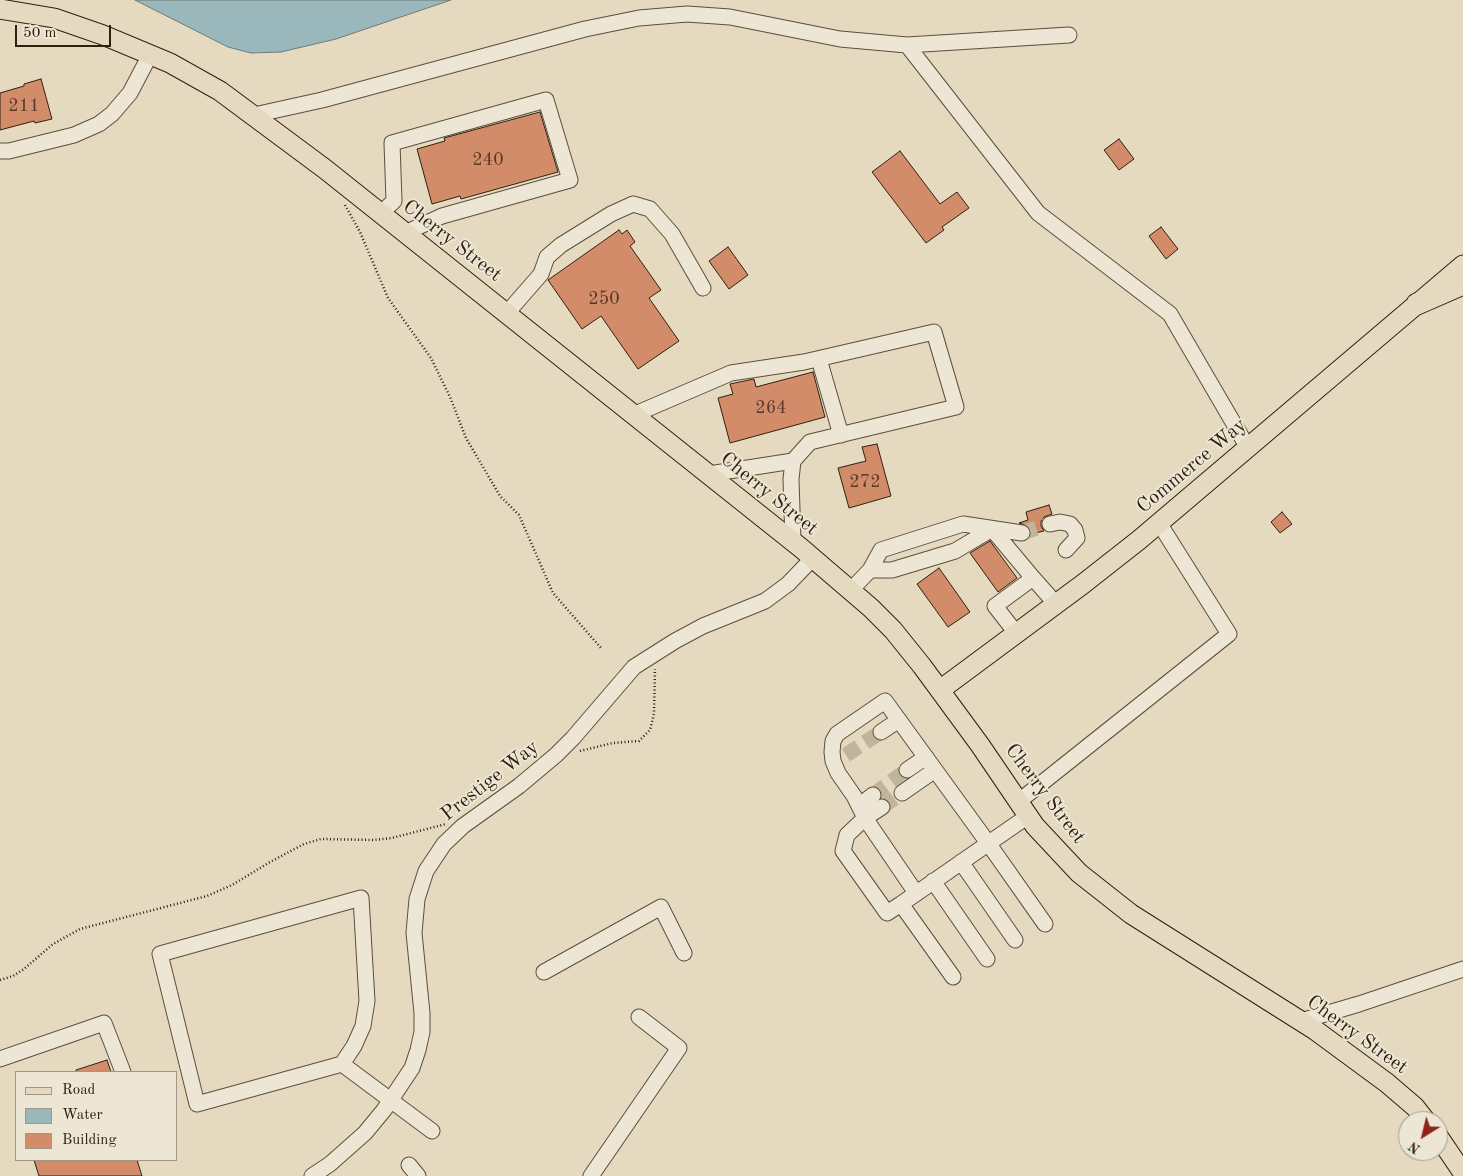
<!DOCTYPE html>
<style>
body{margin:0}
#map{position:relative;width:1463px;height:1176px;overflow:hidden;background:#e5d9bf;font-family:"Old Standard TT",serif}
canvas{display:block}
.legend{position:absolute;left:15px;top:1071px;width:162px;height:90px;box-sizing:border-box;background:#eee6d5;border:1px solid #a29786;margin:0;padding:6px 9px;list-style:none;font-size:15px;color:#2f2010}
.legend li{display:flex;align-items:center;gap:10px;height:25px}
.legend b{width:25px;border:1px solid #a29786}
.north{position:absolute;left:1398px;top:1111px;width:50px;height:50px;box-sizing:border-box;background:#eee6d5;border:1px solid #a29786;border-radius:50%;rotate:216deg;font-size:14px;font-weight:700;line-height:20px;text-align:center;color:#2f2010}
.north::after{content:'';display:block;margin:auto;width:18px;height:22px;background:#8f2418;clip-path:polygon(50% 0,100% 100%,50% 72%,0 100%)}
.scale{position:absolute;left:15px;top:25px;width:96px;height:22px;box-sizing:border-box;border:2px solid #2f2010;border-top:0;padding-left:6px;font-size:15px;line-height:18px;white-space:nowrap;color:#2f2010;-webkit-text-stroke:4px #eee6d5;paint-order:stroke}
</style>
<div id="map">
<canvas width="1463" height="1176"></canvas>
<ul class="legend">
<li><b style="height:6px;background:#e5d9bf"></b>Road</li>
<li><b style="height:14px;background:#9ab7bc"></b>Water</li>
<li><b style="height:14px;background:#d38c6a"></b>Building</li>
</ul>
<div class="north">N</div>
<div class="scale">50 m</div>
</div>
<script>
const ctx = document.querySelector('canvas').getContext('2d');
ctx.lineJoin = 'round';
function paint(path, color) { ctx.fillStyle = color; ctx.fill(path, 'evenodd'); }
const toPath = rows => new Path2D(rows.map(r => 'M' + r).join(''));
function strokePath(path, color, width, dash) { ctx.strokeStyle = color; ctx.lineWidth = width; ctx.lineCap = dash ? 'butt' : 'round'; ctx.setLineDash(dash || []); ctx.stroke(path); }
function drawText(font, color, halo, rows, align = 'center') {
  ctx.font = font + ' "Old Standard TT",serif'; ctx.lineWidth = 4; ctx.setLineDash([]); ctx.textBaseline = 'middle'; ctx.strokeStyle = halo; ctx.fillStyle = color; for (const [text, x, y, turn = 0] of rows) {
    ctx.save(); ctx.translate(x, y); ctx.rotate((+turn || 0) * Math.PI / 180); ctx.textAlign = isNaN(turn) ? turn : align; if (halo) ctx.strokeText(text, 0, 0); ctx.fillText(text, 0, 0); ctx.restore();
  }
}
const water = toPath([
 [135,0,451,0,336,39,281,52,251,53,228,47,135,0]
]);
const building = toPath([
 [41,79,52,119,35,123,34,121,0,130,0,93,24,86,24,84,41,79],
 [540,112,558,172,461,199,460,196,432,204,417,149,445,141,444,138,540,112],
 [1119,139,1134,159,1119,170,1104,150,1119,139],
 [900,151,940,204,957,192,969,208,942,227,944,230,926,243,872,172,900,151],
 [1161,227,1178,249,1166,259,1149,236,1161,227],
 [619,230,622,234,627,230,635,242,630,246,661,290,649,298,679,341,638,369,601,316,582,329,548,280,619,230],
 [728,247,748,275,729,289,709,261,728,247],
 [813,372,825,417,730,443,718,398,733,394,730,384,754,379,756,387,813,372],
 [877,444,891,496,849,508,838,468,866,461,862,447,877,444],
 [1049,505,1052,514,1044,517,1041,521,1041,526,1044,531,1031,534,1028,526,1019,523,1028,520,1026,512,1049,505],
 [1282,512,1292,524,1280,533,1271,522,1282,512],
 [990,541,1017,578,998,592,970,553,990,541],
 [939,568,970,612,948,627,917,584,939,568],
 [107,1060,111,1072,76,1072,76,1070,107,1060],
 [34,1160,137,1160,142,1176,39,1176,34,1160]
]);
const minorTunnel = toPath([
 [1022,533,1050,524],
 [846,755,881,732],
 [873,795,907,770],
 [882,807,902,793]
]);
const path = toPath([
 [345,205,360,232,388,298,431,358,450,397,466,438,500,496,519,515,553,593,601,648],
 [580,751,613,743,639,741,650,730,654,714,655,669],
 [0,980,13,976,24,969,53,944,80,929,207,896,232,885,270,862,304,844,321,839,374,840,392,838,446,824]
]);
const minor = toPath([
 [907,45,1038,213,1170,314,1248,448],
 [254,115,322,100,585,29,639,18,687,14,730,17,840,39,907,45,1069,35],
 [0,151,9,151,74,135,99,124,112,114,130,93,150,55],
 [380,214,394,201,392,143,546,100,570,180,442,216,405,233],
 [507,313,541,274,547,257,561,245,611,214,633,204,650,209,672,234,703,288],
 [819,359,841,435],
 [633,415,731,373,804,362,934,332,956,407,810,442,793,461,791,479,793,541],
 [709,474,793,461],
 [1050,524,1060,522,1070,524,1075,530,1077,538,1066,550],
 [870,570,881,550,963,524,1022,533],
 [851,590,870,570,892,570,955,551,992,529,1033,578],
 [1016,633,995,606,1033,578,1056,604],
 [881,732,899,720],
 [907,770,926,757],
 [902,793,935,770],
 [1018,802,1229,634,1159,523],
 [859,806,873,795],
 [882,807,865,818,854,796,838,773,833,761,832,752,833,741,837,734,885,701,988,843,1045,924],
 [961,862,1015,940],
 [933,881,987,959],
 [916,893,865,818,847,835,843,851,887,913,901,904,1028,816],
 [901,904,953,977],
 [544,972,661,907,684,953],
 [1301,1021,1359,1004,1463,969],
 [0,1059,104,1023,123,1072],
 [342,1064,197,1104,160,954,361,898,367,1001,363,1026,354,1046,342,1064,432,1131],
 [409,1165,418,1176],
 [312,1176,330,1164,365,1133,384,1110,412,1068,418,1050,422,1032,422,1013,414,933,417,899,426,871,444,844,463,826,519,786,556,755,573,738,634,667,675,641,703,626,765,601,788,584,813,558],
 [591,1176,679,1048,639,1017]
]);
const major = toPath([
 [0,9,54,18,103,35,170,63,220,91,325,169,801,548,871,608,893,630,922,666,980,745,1035,826,1079,873,1131,914,1315,1030,1387,1083,1415,1107,1426,1121],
 [940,690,1083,584,1139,540,1463,265],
 [1438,1136,1463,1173]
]);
const highway = toPath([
 [1417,304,1463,284]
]);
const numberNames = [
 ["211",24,106],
 ["240",488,160],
 ["250",604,299],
 ["264",771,408],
 ["272",865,482]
];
const streetNames = [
 ["Cherry Street",452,241,38],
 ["Commerce Way",1192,466,-40],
 ["Cherry Street",769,494,39],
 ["Prestige Way",490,781,-38],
 ["Cherry Street",1045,794,53],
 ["Cherry Street",1357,1035,36]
];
paint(water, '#9ab7bc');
strokePath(water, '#6f7b77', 1);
paint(building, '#d38c6a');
strokePath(building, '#2f2010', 1);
strokePath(minorTunnel, '#c1b49c', 15, [15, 8]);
strokePath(minor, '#5c4e3c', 17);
strokePath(major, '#2f2010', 21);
strokePath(highway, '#2f2010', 23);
strokePath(path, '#2f2010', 2.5, [1, 2.5]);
strokePath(minor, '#eee6d5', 15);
strokePath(major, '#e5d9bf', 19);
strokePath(highway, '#e5d9bf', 21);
drawText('18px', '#583b26', null, numberNames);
drawText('20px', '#2f2010', '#eee6d5', streetNames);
</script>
